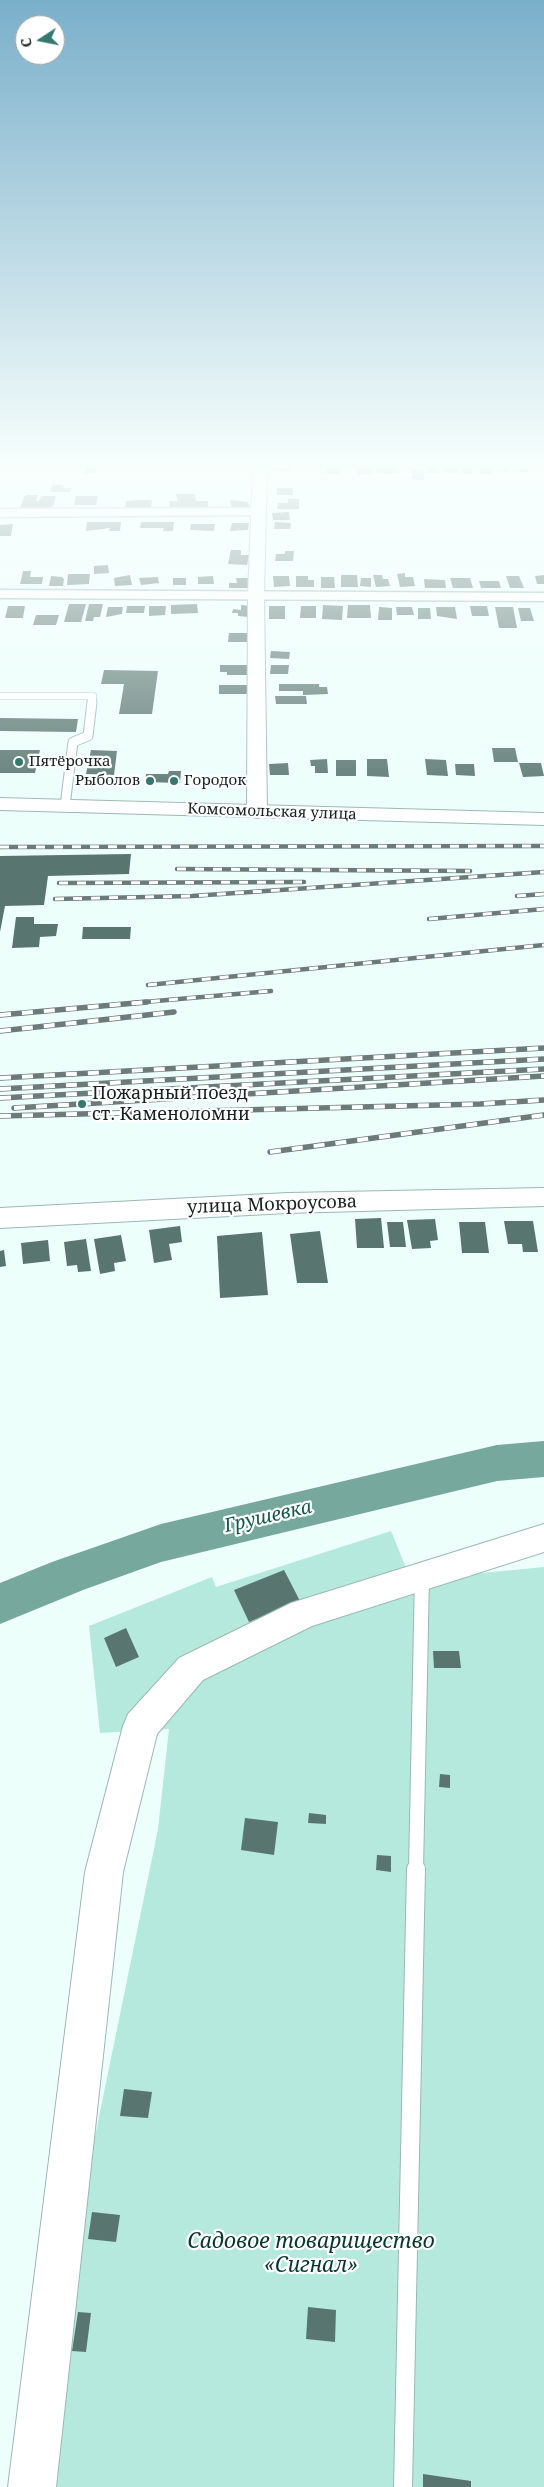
<!DOCTYPE html>
<meta charset="utf-8">
<style>
body{margin:0}
#map{position:relative;width:544px;height:2487px;overflow:hidden;background:#edfffb;font-family:"Noto Serif",serif}
canvas{display:block}
.north{position:absolute;left:15px;top:15px;width:50px;height:50px;box-sizing:border-box;background:#fff;border:1px solid #a2a7a6;border-radius:50%;rotate:259deg;font-size:14px;font-weight:700;line-height:20px;text-align:center;color:#172220}
.north::after{content:'';display:block;margin:auto;width:18px;height:22px;background:#35796e;clip-path:polygon(50% 0,100% 100%,50% 72%,0 100%)}
</style>
<div id="map">
<canvas width="544" height="2487"></canvas>
<div class="north">С</div>
</div>
<script>
const ctx = document.querySelector('canvas').getContext('2d');
ctx.lineJoin = 'round';
function paint(path, color) { ctx.fillStyle = color; ctx.fill(path, 'evenodd'); }
const toPath = rows => new Path2D(rows.map(r => 'M' + r).join(''));
function strokePath(path, color, width, dash) { ctx.strokeStyle = color; ctx.lineWidth = width; ctx.lineCap = dash ? 'butt' : 'round'; ctx.setLineDash(dash || []); ctx.stroke(path); }
function drawText(font, color, halo, rows, align = 'center') {
  ctx.font = font + ' "Noto Serif",serif'; ctx.lineWidth = 4.5; ctx.setLineDash([]); ctx.textBaseline = 'middle'; ctx.strokeStyle = halo; ctx.fillStyle = color; for (const [text, x, y, turn = 0] of rows) {
    ctx.save(); ctx.translate(x, y); ctx.rotate((+turn || 0) * Math.PI / 180); ctx.textAlign = isNaN(turn) ? turn : align; if (halo) ctx.strokeText(text, 0, 0); ctx.fillText(text, 0, 0); ctx.restore();
  }
}
const green = toPath([
 [391,1531,416,1592,451,1576,544,1567,544,2487,44,2487,85,2185,158,1829,169,1729,100,1733,89,1626,212,1577,216,1587]
]);
const river = toPath([
 [544,1441,544,1477,497,1481,161,1562,83,1590,0,1624,0,1583,52,1562,161,1524,497,1445,544,1441]
]);
const building = toPath([
 [86,468,96,468,95,473,85,474],
 [274,468,291,468,290,471,273,471],
 [327,468,341,468,341,474,326,474],
 [357,468,373,468,373,475,358,475],
 [376,468,398,468,399,474,377,474],
 [426,468,438,468,439,473,427,473],
 [444,468,457,468,458,473,444,472],
 [462,468,472,468,472,474,462,474],
 [478,468,491,468,493,474,480,474],
 [494,468,506,468,509,473,495,471],
 [511,468,526,468,529,472,514,472],
 [412,470,424,470,424,480,412,479],
 [52,485,64,485,63,488,72,488,70,492,50,492],
 [277,488,293,488,293,495,277,495],
 [176,494,195,494,196,501,208,501,208,507,170,508,170,501,178,501],
 [27,495,38,495,36,501,39,501,41,496,56,496,53,506,48,508,20,508,24,497],
 [76,496,98,496,96,505,74,505],
 [288,499,299,499,299,509,277,509,278,503,288,503],
 [140,500,152,500,151,508,125,508,126,501],
 [230,500,248,502,250,507,232,508],
 [289,512,290,520,273,520,272,513],
 [87,522,121,522,120,531,109,531,110,528,86,531],
 [141,522,174,522,173,531,163,531,164,528,140,528],
 [275,522,291,523,290,529,274,529],
 [232,523,249,523,248,530,230,531],
 [13,524,11,536,0,536,0,525],
 [191,524,215,524,214,531,190,530],
 [231,550,241,550,241,555,249,555,247,565,228,564],
 [285,551,294,551,293,561,275,561,276,554,285,554],
 [108,565,109,573,94,574,94,566],
 [23,571,31,571,30,577,43,577,42,584,20,584],
 [405,573,405,577,413,577,415,586,400,587,397,574],
 [68,574,90,574,89,584,67,585],
 [130,575,132,585,115,586,114,578],
 [341,575,357,575,358,587,341,587],
 [373,575,382,575,383,579,388,579,390,586,376,587],
 [544,575,544,584,537,584,535,576],
 [51,576,62,577,64,579,63,586,49,586],
 [213,576,214,584,198,584,198,577],
 [273,576,289,576,290,586,274,587],
 [296,576,308,576,308,580,314,580,314,587,296,587],
 [506,576,519,576,524,588,510,588],
 [158,577,159,583,141,585,139,578],
 [321,577,334,577,335,588,321,588],
 [173,578,186,578,186,585,173,585],
 [236,578,249,578,250,588,229,588,229,583,237,583],
 [361,578,371,578,371,587,360,586],
 [450,578,470,578,473,588,453,588],
 [424,579,445,580,446,588,425,588],
 [479,581,499,581,501,588,481,588],
 [69,604,86,604,81,622,64,622],
 [89,604,103,604,100,617,94,617,93,621,85,621],
 [197,604,198,613,171,614,171,605],
 [241,605,251,606,249,617,238,616,238,613,232,613,233,609,241,610],
 [323,605,343,606,342,620,322,619],
 [348,605,370,605,371,618,347,618],
 [8,606,25,606,23,618,5,618],
 [127,606,145,606,144,613,126,613],
 [149,606,166,606,165,615,149,616],
 [269,606,285,606,285,619,269,619],
 [301,606,316,606,316,618,300,618],
 [470,606,487,606,489,616,472,616],
 [108,607,123,607,122,614,106,617],
 [379,607,392,608,392,620,378,620],
 [396,607,412,607,414,615,397,615],
 [436,607,455,607,457,619,437,616],
 [495,607,513,607,517,628,499,628],
 [418,608,430,608,431,619,418,619],
 [518,608,530,608,534,621,521,621],
 [36,615,59,615,56,625,33,625],
 [229,633,248,633,248,642,228,642],
 [271,651,290,652,289,659,270,658],
 [220,665,249,665,249,675,227,675,227,672,220,672],
 [271,665,289,665,288,674,270,674],
 [104,670,158,671,152,714,119,714,124,684,101,684],
 [279,684,319,684,319,687,327,687,328,694,303,695,303,691,279,691],
 [219,685,247,685,247,694,219,694],
 [275,696,306,696,307,704,276,704],
 [0,718,78,719,76,732,0,731],
 [492,748,515,748,518,762,494,762],
 [0,750,40,750,35,773,0,773],
 [91,750,117,751,114,775,86,774],
 [327,759,328,773,315,773,315,766,311,766,310,760],
 [367,759,387,759,389,777,367,776],
 [425,759,446,760,448,776,427,775],
 [336,760,356,760,356,776,336,776],
 [288,763,289,775,270,775,269,764],
 [519,763,541,763,544,776,523,777],
 [455,764,474,764,475,776,456,775],
 [169,771,181,771,180,783,145,782,146,774,168,774],
 [131,854,129,874,48,876,44,905,5,906,0,932,0,856],
 [16,917,34,917,34,924,58,924,56,936,40,937,39,947,12,948],
 [83,927,131,927,130,939,82,939],
 [381,1218,384,1248,357,1248,355,1219],
 [435,1219,438,1240,430,1241,431,1248,412,1249,407,1220],
 [504,1221,533,1221,538,1252,523,1252,522,1244,508,1244],
 [387,1222,403,1222,406,1247,390,1247],
 [459,1222,485,1222,489,1253,462,1253],
 [180,1226,182,1242,169,1244,172,1260,154,1263,149,1230],
 [320,1231,328,1283,297,1283,290,1234],
 [262,1232,268,1295,220,1298,217,1236],
 [121,1235,126,1261,114,1263,115,1271,100,1274,94,1239],
 [86,1239,91,1271,78,1272,77,1265,67,1266,64,1242],
 [48,1240,50,1261,23,1264,21,1243],
 [4,1250,6,1266,0,1267,0,1251],
 [284,1570,300,1601,249,1622,234,1590],
 [126,1628,139,1657,116,1667,104,1638],
 [433,1651,459,1651,461,1668,434,1668],
 [440,1774,450,1775,450,1788,439,1787],
 [309,1813,326,1815,326,1824,308,1823],
 [245,1818,278,1822,274,1855,241,1850],
 [377,1855,391,1856,391,1872,376,1870],
 [124,2089,152,2092,148,2118,120,2116],
 [92,2212,120,2215,116,2242,88,2239],
 [308,2307,336,2310,335,2342,306,2339],
 [78,2312,91,2313,86,2352,72,2351],
 [423,2474,471,2481,471,2487,423,2487]
]);
const laneFar3 = toPath([
 [0,696,93,696,92,704]
]);
const laneFar2 = toPath([
 [65,806,73,742,88,736,92,702]
]);
const laneFar1 = toPath([
 [416,1870,422,1576]
]);
const lane = toPath([
 [403,2487,416,1869]
]);
const street = toPath([
 [258,508,262,509,264,512,262,515,0,517,0,509,258,508],
 [0,590,544,593,544,601,0,598,0,590]
]);
const secondary = toPath([
 [253,468,267,468,264,595,267,812,264,816,257,818,250,816,247,812,248,595,253,468],
 [544,1188,544,1206,288,1213,0,1228,0,1208,288,1193,544,1188],
 [544,1524,544,1552,312,1626,203,1680,157,1734,123,1872,56,2487,8,2487,85,1872,123,1726,128,1714,179,1658,291,1603,544,1524]
]);
const primary = toPath([
 [0,798,544,813,544,825,0,810,0,798]
]);
const railFar1 = toPath([
 [0,847,544,846],
 [177,869,470,871],
 [59,883,304,882],
 [517,896,544,894],
 [55,899,192,896,544,872],
 [429,919,544,909],
 [148,985,544,945],
 [133,1003,271,991]
]);
const rail = toPath([
 [0,1015,147,1002],
 [0,1031,174,1012],
 [0,1078,544,1048],
 [0,1089,544,1059],
 [0,1098,544,1069],
 [14,1108,544,1076],
 [0,1116,480,1104,544,1100],
 [270,1152,544,1115]
]);
const markers = [
 [19,762,5,"#35796e"],
 [150,781,5,"#35796e"],
 [174,781,5,"#35796e"],
 [82,1104,5,"#35796e"]
];
const farPoinames = [
 ["Пятёрочка",29,762],
 ["Рыболов",140,781,"right"],
 ["Городок",184,781]
];
const farStreetnames = [
 ["Комсомольская улица",272,812,2]
];
const poiNames = [
 ["Пожарный поезд",92,1094],
 ["ст. Каменоломни",92,1115]
];
const streetNames = [
 ["улица Мокроусова",272,1205,-2]
];
const waterNames = [
 ["Грушевка",268,1517,-13]
];
const nearParknames = [
 ["Садовое товарищество",311,2242],
 ["«Сигнал»",311,2266]
];
paint(green, '#b6e9de');
paint(river, '#76a89e');
paint(building, '#59756f');
strokePath(laneFar3, '#9bb8b2', 8);
strokePath(laneFar2, '#9bb8b2', 11);
strokePath(laneFar1, '#9bb8b2', 16);
strokePath(lane, '#9bb8b2', 20);
strokePath(street, '#9bb8b2', 3);
strokePath(secondary, '#9bb8b2', 2);
strokePath(primary, '#9bb8b2', 2);
strokePath(laneFar3, '#fff', 7);
strokePath(laneFar2, '#fff', 9);
strokePath(laneFar1, '#fff', 14);
strokePath(lane, '#fff', 18);
paint(street, '#fff');
paint(secondary, '#fff');
paint(primary, '#fff');
strokePath(railFar1, '#6d7b78', 4.5);
strokePath(rail, '#6d7b78', 5.5);
strokePath(railFar1, '#fff', 3, [9]);
strokePath(rail, '#fff', 4, [11]);
const sky = ctx.createLinearGradient(0, 0, 0, 816);
sky.addColorStop(0, '#7aafca');
sky.addColorStop(0.57, '#f7fffd');
sky.addColorStop(1, '#f7fffd00');
ctx.fillStyle = sky;
ctx.fillRect(0, 0, 544, 816);
for (const [x, y, r, color] of markers) { const dot = new Path2D(); dot.arc(x, y, r, 0, 2 * Math.PI); ctx.fillStyle = color; ctx.fill(dot); strokePath(dot, '#fff', 2); }
drawText('15px', '#172220', '#fff', farPoinames, 'left');
drawText('15px', '#172220', '#fff', farStreetnames);
drawText('18px', '#172220', '#fff', poiNames, 'left');
drawText('18px', '#172220', '#fff', streetNames);
drawText('italic 19px', '#13594f', '#fff', waterNames);
drawText('italic 21px', '#053730', '#fff', nearParknames);
</script>
